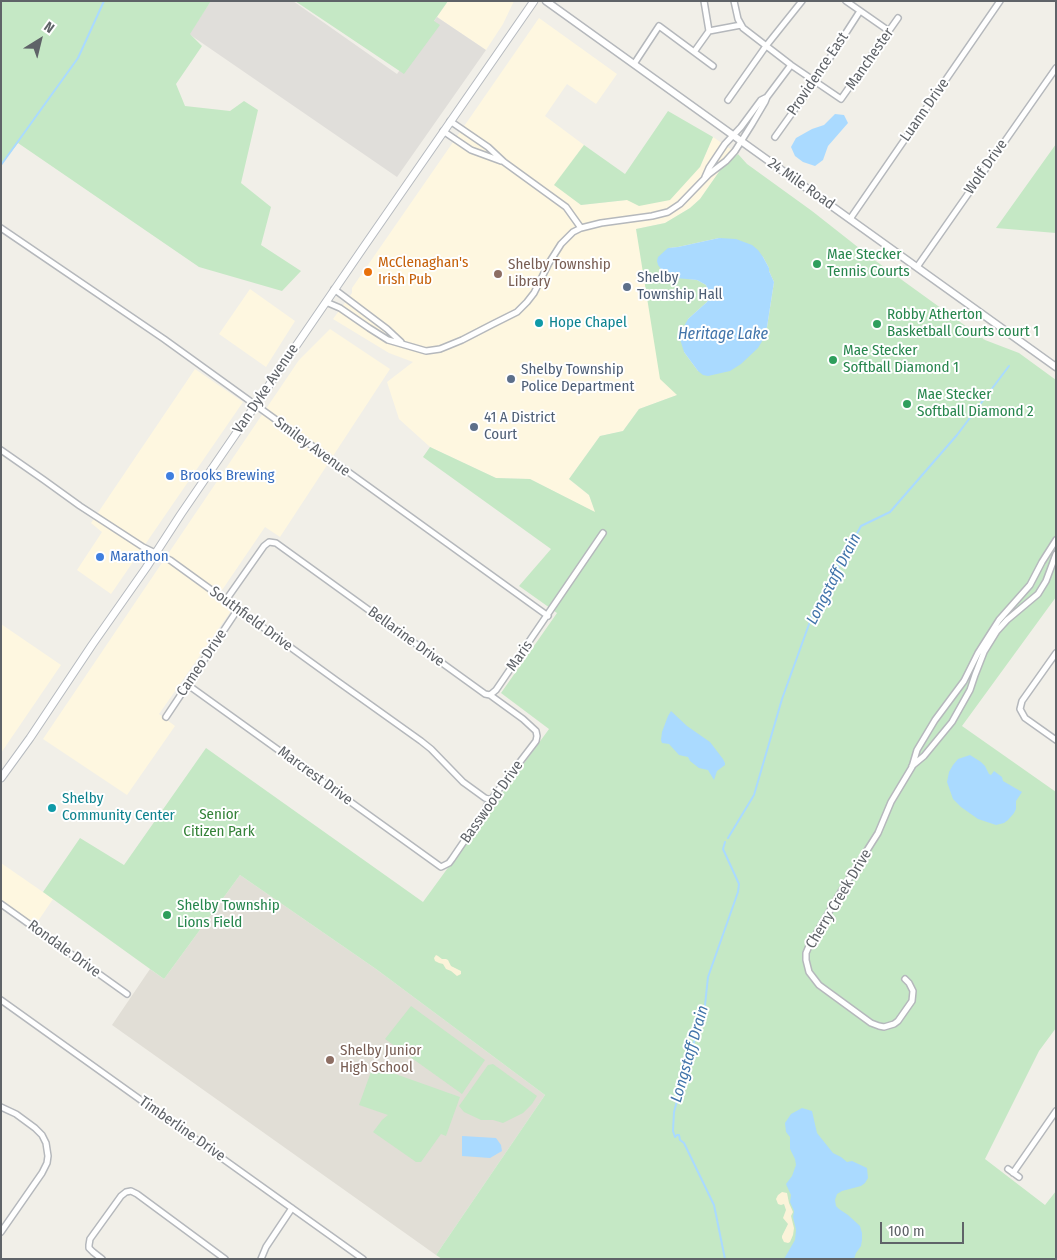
<!DOCTYPE html>
<style>
body{margin:0}
#map{position:relative;width:1057px;height:1260px;overflow:hidden;background:#f1efe8;font-family:"Fira Sans Condensed",sans-serif}
canvas{display:block}
.frame{position:absolute;inset:0;border:2px solid #5f6368;pointer-events:none}
.north{position:absolute;left:15px;top:15px;width:50px;height:50px;-webkit-text-stroke:4px #fff;paint-order:stroke;rotate:36deg;font-size:14px;font-weight:700;line-height:20px;text-align:center;color:#5f6368}
.north::after{content:'';display:block;margin:auto;width:18px;height:22px;background:#5f6368;clip-path:polygon(50% 0,100% 100%,50% 72%,0 100%)}
.scale{position:absolute;left:880px;top:1222px;width:84px;height:22px;box-sizing:border-box;border:2px solid #5f6368;border-top:0;padding-left:6px;font-size:15px;line-height:18px;white-space:nowrap;color:#5f6368;-webkit-text-stroke:4px #fff;paint-order:stroke}
</style>
<div id="map">
<canvas width="1057" height="1260"></canvas>
<div class="frame"></div>
<div class="north">N</div>
<div class="scale">100 m</div>
</div>
<script>
const ctx = document.querySelector('canvas').getContext('2d');
ctx.lineJoin = 'round';
function paint(path, color) { ctx.fillStyle = color; ctx.fill(path, 'evenodd'); }
const toPath = rows => new Path2D(rows.map(r => 'M' + r).join(''));
function strokePath(path, color, width, dash) { ctx.strokeStyle = color; ctx.lineWidth = width; ctx.lineCap = dash ? 'butt' : 'round'; ctx.setLineDash(dash || []); ctx.stroke(path); }
function drawText(font, color, halo, rows, align = 'center') {
  ctx.font = font + ' "Fira Sans Condensed",sans-serif'; ctx.lineWidth = 4; ctx.setLineDash([]); ctx.textBaseline = 'middle'; ctx.strokeStyle = halo; ctx.fillStyle = color; for (const [text, x, y, turn = 0] of rows) {
    ctx.save(); ctx.translate(x, y); ctx.rotate((+turn || 0) * Math.PI / 180); ctx.textAlign = isNaN(turn) ? turn : align; if (halo) ctx.strokeText(text, 0, 0); ctx.fillText(text, 0, 0); ctx.restore();
  }
}
const commercial = toPath([
 [448,1,514,1,503,24,486,50,437,17],
 [539,18,617,74,596,104,567,84,545,116,584,145,555,185,581,205,627,200,700,167,713,137,738,154,723,166,700,199,690,208,665,223,636,229,677,395,639,409,623,431,600,436,569,479,589,495,596,513,530,479,496,478,430,447,399,419,387,382,413,362,389,353,333,319,352,293,352,288],
 [250,289,295,321,266,367,219,334],
 [330,329,390,369,280,537,265,527,216,599,231,611,159,714,175,726,127,795,43,739,299,360],
 [195,369,243,402,111,594,77,570,102,532,91,523],
 [1,624,61,665,1,753],
 [1,863,53,899,32,930,1,909]
]);
const industrial = toPath([
 [211,1,293,1,397,74,437,17,486,50,397,177,189,34]
]);
const education = toPath([
 [240,875,376,969,545,1095,436,1255,112,1025,150,969,164,979]
]);
const green = toPath([
 [1,1,211,1,190,34,202,46,176,84,185,106,230,111,244,101,258,110,241,183,271,207,261,245,301,271,282,291,199,267,18,143,1,165],
 [295,1,448,1,434,21,440,25,404,74],
 [668,111,713,137,700,167,670,200,639,206,627,200,581,205,554,185,584,145,625,174],
 [1056,144,1056,233,996,228],
 [738,154,747,164,812,211,873,259,985,340,1019,353,1056,380,1056,597,962,726,1056,792,1056,1028,1039,1051,985,1159,1045,1205,1056,1191,1056,1259,442,1259,436,1255,545,1095,376,969,240,875,164,979,43,892,80,838,124,865,206,748,423,902,549,729,501,693,557,613,519,586,551,549,423,457,430,447,496,478,530,479,595,512,589,495,569,479,600,436,623,431,639,409,677,395,660,379,636,229,665,223,690,208,700,199,723,166],
 [719,238,763,257,769,268,769,271,774,282,767,327,764,338,698,371,684,352,688,319,707,302,709,298,709,293,706,285,697,280,689,279,669,248,678,247],
 [411,1006,485,1060,462,1094,385,1039],
 [493,1064,537,1096,532,1104,523,1113,503,1123,493,1120,481,1120,464,1112,459,1106,488,1065],
 [373,1066,460,1097,446,1136,441,1134,421,1162,416,1162,373,1132,382,1120,388,1115,359,1105]
]);
const sand = toPath([
 [436,955,438,956,442,959,446,959,448,960,451,966,461,971,461,974,457,976,451,971,446,969,443,964,439,963,435,961,434,958],
 [782,1192,787,1193,789,1203,793,1212,791,1216,794,1228,793,1235,790,1242,788,1243,784,1242,782,1238,782,1236,788,1224,783,1218,786,1210,784,1204,781,1205,778,1204,776,1199,778,1195]
]);
const water = toPath([
 [835,114,844,115,848,123,828,146,823,160,815,166,803,162,795,156,791,147,796,138,812,129,824,125],
 [719,238,736,239,752,245,758,250,763,257,769,268,769,271,774,282,767,327,764,338,758,348,741,364,730,371,708,376,703,375,698,371,684,352,680,339,682,330,688,319,707,302,709,298,709,293,706,285,697,280,676,278,661,269,658,265,657,261,658,257,668,248,678,247],
 [671,711,687,726,710,742,723,759,725,763,725,765,717,771,714,780,708,770,699,768,690,761,688,757,679,755,669,744,662,743,661,740,662,732,668,716],
 [970,755,981,762,985,766,989,774,991,775,994,771,1002,777,1003,781,1022,792,1016,801,1016,809,1014,813,1008,820,1004,823,996,825,978,819,961,807,953,799,947,782,949,772,953,765,958,759],
 [802,1108,812,1111,817,1133,833,1153,841,1157,847,1162,852,1161,867,1168,868,1178,865,1183,861,1186,842,1191,837,1194,835,1200,836,1206,839,1209,848,1215,860,1226,862,1233,862,1240,861,1246,856,1253,854,1259,784,1259,795,1240,796,1230,793,1217,794,1211,790,1202,791,1195,786,1184,792,1176,796,1165,795,1159,790,1149,790,1137,786,1132,785,1123,791,1114],
 [462,1136,496,1138,501,1145,502,1151,490,1158,462,1156]
]);
const stream = toPath([
 [1,165,78,58,104,1],
 [728,838,754,795,782,699,812,616,861,526,890,512,957,435,1009,366],
 [725,842,723,849,739,884,738,892,708,977,705,1005,702,1016,698,1023,697,1034,693,1045,693,1048,689,1057,674,1112,673,1131,675,1137,677,1135,679,1135,680,1140,684,1143,714,1205,725,1259]
]);
const minor = toPath([
 [704,1,709,31,741,25],
 [734,1,738,19,743,28,791,65,841,99,898,18],
 [846,1,889,31],
 [694,52,709,31],
 [634,64,659,26,713,66],
 [728,100,766,46,802,1],
 [450,121,488,147,504,162,566,207,581,228],
 [443,131,471,150,501,161],
 [775,137,815,81,860,11],
 [705,177,709,168,725,144,741,127,761,100,767,97],
 [850,219,1000,1],
 [1,228,164,339,548,616],
 [917,267,1056,68],
 [334,289,387,329,401,342],
 [326,302,340,308,369,328,388,340,426,351,440,349,462,340,493,324,517,312,527,302,534,293,549,263,561,244,573,232,581,228,601,223,652,216,668,212,680,204,709,174,726,161,735,151,752,124,765,102,767,97,791,65],
 [1,450,44,480,80,506,143,547,170,560,337,681,421,741,431,749,463,782,485,798,492,800],
 [1056,653,1022,701,1020,709,1025,718,1056,740],
 [188,685,441,867,449,863,452,859,484,812,487,805,536,741,537,736,536,731,523,719,490,695,485,694,276,543,269,542,264,546,226,600],
 [490,695,496,690,603,533],
 [166,717,238,609],
 [912,766,924,756,952,722,970,690,975,675,984,652,997,631,1007,620,1038,594,1046,581,1056,554],
 [1,904,127,994],
 [905,979,909,983,913,991,912,1001,898,1021,894,1024,884,1027,879,1026,871,1023,819,985,809,972,806,960,806,953,809,946,842,890,878,833,891,802,912,767,917,750,935,720,964,681,978,653,999,620,1030,585,1042,562,1056,540],
 [1,1000,363,1259],
 [1,1107,16,1114,35,1128,42,1135,46,1143,48,1156,47,1163,42,1173,1,1232],
 [1008,1169,1019,1177],
 [1013,1173,1056,1111],
 [102,1259,93,1252,89,1248,89,1245,90,1239,121,1196,126,1192,131,1191,137,1194,225,1259],
 [261,1259,266,1247,292,1208]
]);
const tertiary = toPath([
 [546,1,1056,367]
]);
const secondary = toPath([
 [1,778,30,738,92,645,146,568,181,514,363,248,534,1]
]);
const markers = [
 [817,264,5,"#2e9e5b"],
 [368,272,5,"#e8710a"],
 [498,274,5,"#8d6e63"],
 [627,287,5,"#5c6f8a"],
 [539,323,5,"#0f9aa8"],
 [877,324,5,"#2e9e5b"],
 [833,360,5,"#2e9e5b"],
 [511,379,5,"#5c6f8a"],
 [907,404,5,"#2e9e5b"],
 [474,427,5,"#5c6f8a"],
 [170,476,5,"#3f7fe0"],
 [100,557,5,"#3f7fe0"],
 [52,808,5,"#0f9aa8"],
 [167,915,5,"#2e9e5b"],
 [330,1060,5,"#8d6e63"]
];
const streetNames = [
 ["Manchester",870,59,-55],
 ["Providence East",818,74,-56],
 ["Luann Drive",925,110,-55],
 ["Wolf Drive",986,167,-55],
 ["24 Mile Road",801,184,35],
 ["Van Dyke Avenue",266,389,-56],
 ["Smiley Avenue",312,447,36],
 ["Southfield Drive",251,619,36],
 ["Bellarine Drive",406,637,36],
 ["Maris",520,656,-55],
 ["Cameo Drive",202,663,-56],
 ["Marcrest Drive",315,776,36],
 ["Basswood Drive",492,802,-55],
 ["Cherry Creek Drive",839,899,-59],
 ["Rondale Drive",64,949,36],
 ["Timberline Drive",182,1129,35]
];
const leisureNames = [
 ["Mae Stecker",827,255],
 ["Tennis Courts",827,272],
 ["Robby Atherton",887,315],
 ["Basketball Courts court 1",887,332],
 ["Mae Stecker",843,351],
 ["Softball Diamond 1",843,368],
 ["Mae Stecker",917,395],
 ["Softball Diamond 2",917,412],
 ["Shelby Township",177,906],
 ["Lions Field",177,923]
];
const foodNames = [
 ["McClenaghan's",378,263],
 ["Irish Pub",378,280]
];
const educationNames = [
 ["Shelby Township",508,265],
 ["Library",508,282],
 ["Shelby Junior",340,1051],
 ["High School",340,1068]
];
const serviceNames = [
 ["Shelby",637,278],
 ["Township Hall",637,295],
 ["Shelby Township",521,370],
 ["Police Department",521,387],
 ["41 A District",484,418],
 ["Court",484,435]
];
const cultureNames = [
 ["Hope Chapel",549,323],
 ["Shelby",62,799],
 ["Community Center",62,816]
];
const shopNames = [
 ["Brooks Brewing",180,476],
 ["Marathon",110,557]
];
const parkNames = [
 ["Senior",219,815],
 ["Citizen Park",219,832]
];
const waterNames = [
 ["Heritage Lake",723,335],
 ["Longstaff Drain",834,579,-63],
 ["Longstaff Drain",690,1054,-74]
];
paint(commercial, '#fef7e0');
paint(industrial, '#e0deda');
paint(education, '#e1ded6');
paint(green, '#c5e8c5');
paint(sand, '#fbf3d9');
paint(water, '#aadaff');
strokePath(stream, '#aadaff', 2);
strokePath(minor, '#b5b8bc', 8);
strokePath(tertiary, '#b5b8bc', 9);
strokePath(secondary, '#b6babf', 9);
strokePath(minor, '#fff', 5);
strokePath(tertiary, '#fff', 6);
strokePath(secondary, '#fff', 7);
for (const [x, y, r, color] of markers) { const dot = new Path2D(); dot.arc(x, y, r, 0, 2 * Math.PI); ctx.fillStyle = color; ctx.fill(dot); strokePath(dot, '#fff', 2); }
drawText('15px', '#5f6368', '#fff', streetNames);
drawText('15px', '#27864d', '#fff', leisureNames, 'left');
drawText('15px', '#c56008', '#fff', foodNames, 'left');
drawText('15px', '#785e54', '#fff', educationNames, 'left');
drawText('15px', '#4e5e75', '#fff', serviceNames, 'left');
drawText('15px', '#0d838f', '#fff', cultureNames, 'left');
drawText('15px', '#366cbe', '#fff', shopNames, 'left');
drawText('15px', '#348238', '#fff', parkNames);
drawText('italic 16px', '#4174aa', '#fff', waterNames);
</script>
